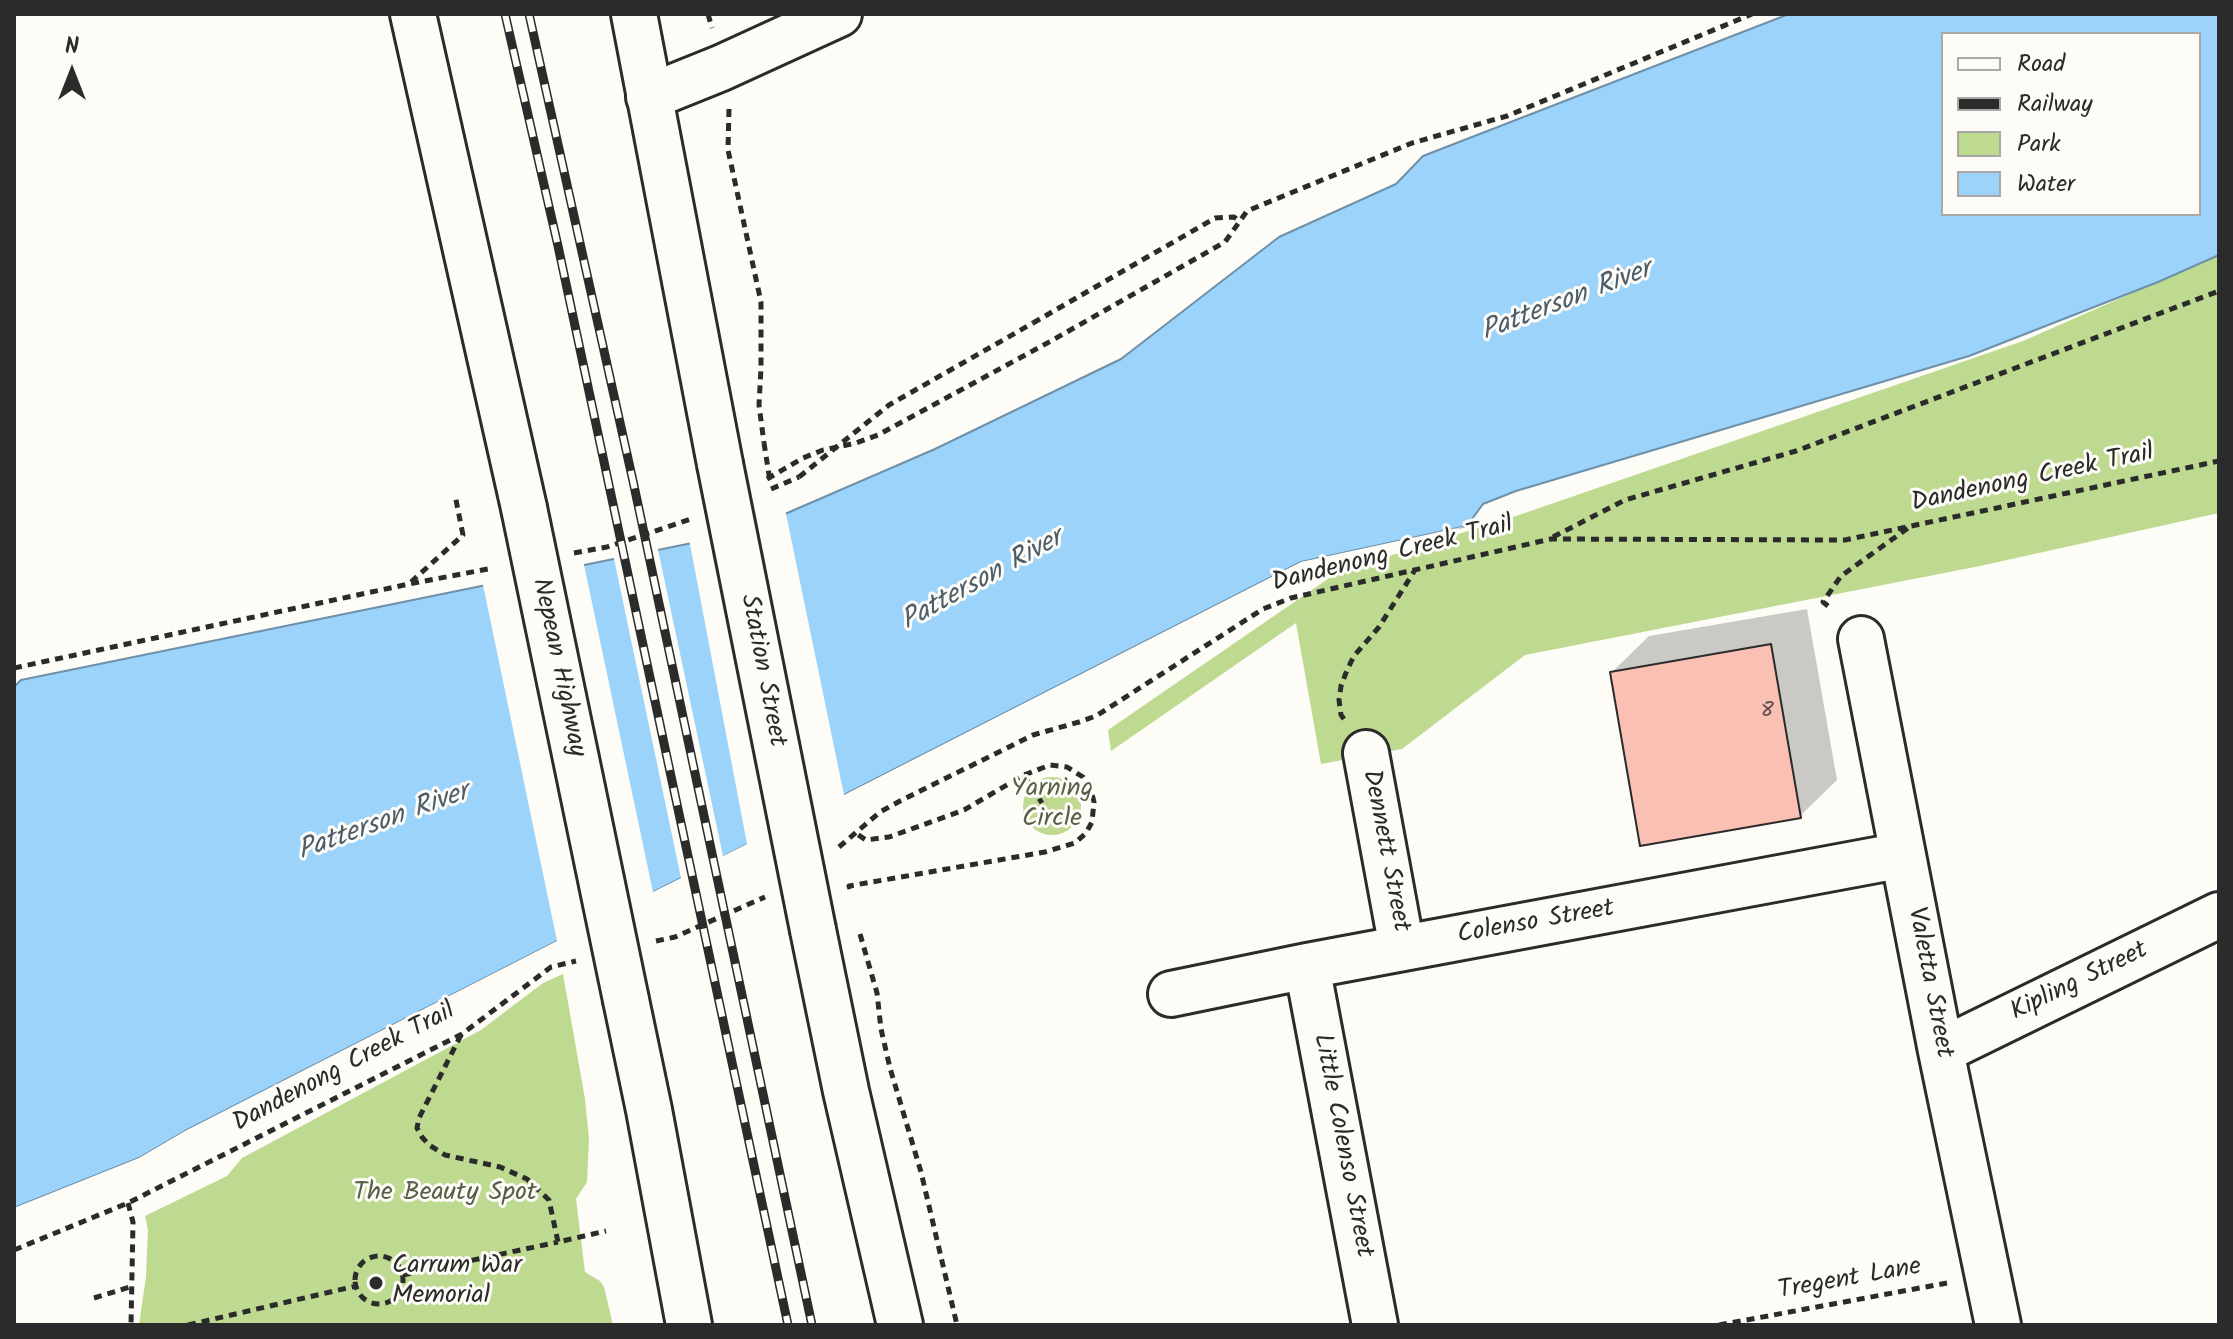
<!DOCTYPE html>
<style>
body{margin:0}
#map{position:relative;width:2233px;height:1339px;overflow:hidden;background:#fdfcf7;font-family:Kalam,sans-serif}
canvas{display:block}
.frame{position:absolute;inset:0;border:16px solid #2b2b2b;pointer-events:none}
.legend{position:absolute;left:1941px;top:32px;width:260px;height:184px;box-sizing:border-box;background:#fdfcf7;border:2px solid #a9a8a5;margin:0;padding:10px 14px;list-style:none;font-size:24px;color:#2b2b2b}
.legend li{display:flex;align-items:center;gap:16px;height:40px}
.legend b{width:40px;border:2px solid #a9a8a5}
.north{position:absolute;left:32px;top:32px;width:80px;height:80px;-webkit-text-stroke:6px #fdfcf7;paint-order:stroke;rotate:0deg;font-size:22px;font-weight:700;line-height:32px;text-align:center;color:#2b2b2b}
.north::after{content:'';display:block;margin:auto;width:28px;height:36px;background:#2b2b2b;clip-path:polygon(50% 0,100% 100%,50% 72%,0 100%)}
</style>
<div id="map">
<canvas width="2233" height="1339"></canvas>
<div class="frame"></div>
<ul class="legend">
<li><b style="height:10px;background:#fdfcf7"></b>Road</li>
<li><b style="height:10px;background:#2b2b2b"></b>Railway</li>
<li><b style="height:22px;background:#bed990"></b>Park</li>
<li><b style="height:22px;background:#9bd3fb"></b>Water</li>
</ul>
<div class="north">N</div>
</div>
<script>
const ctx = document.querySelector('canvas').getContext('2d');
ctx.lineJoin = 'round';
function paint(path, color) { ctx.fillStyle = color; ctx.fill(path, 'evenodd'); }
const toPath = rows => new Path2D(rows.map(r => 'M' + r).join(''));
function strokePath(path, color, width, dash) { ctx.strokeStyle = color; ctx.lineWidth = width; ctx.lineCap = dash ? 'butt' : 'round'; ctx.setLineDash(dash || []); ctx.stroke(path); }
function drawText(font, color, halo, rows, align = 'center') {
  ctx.font = font + ' Kalam,sans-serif'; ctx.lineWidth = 6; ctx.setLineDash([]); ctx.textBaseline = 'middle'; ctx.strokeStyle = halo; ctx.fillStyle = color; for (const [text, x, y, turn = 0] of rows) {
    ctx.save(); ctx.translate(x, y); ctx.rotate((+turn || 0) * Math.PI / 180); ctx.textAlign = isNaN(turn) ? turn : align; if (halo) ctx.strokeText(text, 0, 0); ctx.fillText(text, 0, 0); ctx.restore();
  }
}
const green = toPath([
 [2219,255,2219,513,1980,566,1525,655,1402,749,1321,764,1296,623,1111,751,1108,730,1338,572,1522,514,2023,341],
 '1023 806a29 29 0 1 1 58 0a29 29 0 1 1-58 0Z',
 [563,974,585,1099,589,1139,587,1182,576,1199,585,1272,600,1281,604,1287,613,1325,139,1325,146,1277,148,1230,145,1216,227,1176,242,1158,481,1030,543,983]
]);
const water = toPath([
 [1789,14,2219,14,2219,255,2158,282,1969,356,1516,491,1483,504,1467,526,1301,562,185,1131,139,1158,14,1208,14,687,21,680,741,533,935,449,1121,359,1279,237,1396,184,1423,156,1789,14],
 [1943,34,2199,34,2199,214,1943,214,1943,34]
]);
const pier = toPath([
 [785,509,844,795,1301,562,1467,526,1427,539,1303,566,187,1134,141,1161,14,1212,14,1208,139,1158,185,1131,557,941,482,580,583,560,653,892,681,878,613,554,657,545,723,856,747,844,689,539,740,529]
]);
const shadow = toPath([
 [1807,609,1837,780,1800,816,1612,672,1649,636]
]);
const building = toPath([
 [1771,644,1801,818,1640,846,1610,672,1771,644]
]);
const path = toPath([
 [708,14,712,28],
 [729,109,728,150,761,302,761,368,759,405,764,443],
 [1033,323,1215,218,1234,217,1239,221],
 [767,479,803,458,823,450,856,443,878,435,1051,341,1225,242,1247,211,1412,143,1507,116,1752,14],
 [771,489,799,477],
 [1553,537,1625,500,1796,451,2219,291],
 [574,553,607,547,691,519],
 [411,582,463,535,455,495],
 [1828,606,1823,602,1841,576,1908,528],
 [14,668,409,584,493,568],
 [1344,719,1341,715,1339,700,1341,686,1347,670,1354,656,1379,627,1415,570],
 [1024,775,1042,803],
 [839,847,880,812,900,801,1033,735,1079,722,1096,716,1263,609,1291,598,1551,539,1845,540,2219,461],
 [850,889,849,886,1045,852,1075,843,1086,833,1092,822,1094,802,1091,790,1083,777,1067,767,1050,765,1024,775,964,810,889,837,866,840,854,832],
 [860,934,877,993,881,1029,890,1068,921,1172,957,1325],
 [656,941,675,937,765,897],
 [461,1035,419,1118,417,1128,422,1137,429,1145,445,1155,500,1167,527,1179,549,1200,558,1242,606,1231],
 [128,1203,133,1222,131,1325],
 [14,1250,128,1203,462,1034,551,967,576,961],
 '355 1280a24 24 0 1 1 48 0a24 24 0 1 1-48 0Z',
 [403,1275,558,1242],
 [94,1298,133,1286],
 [188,1325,356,1286],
 [1719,1325,1947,1283]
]);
const minor = toPath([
 [649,97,721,68,839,14],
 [1861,639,1941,1051,1998,1325],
 [1366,753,1402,948],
 [1307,966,1375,1325],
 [1171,994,1307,966,1903,855],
 [1941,1051,2219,915]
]);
const tertiary = toPath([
 [634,14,720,464],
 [813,930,846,1091,900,1325]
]);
const trunk = toPath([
 [413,14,524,508],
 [626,1000,649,1110,689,1325]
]);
const rail = toPath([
 [505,14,558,246,788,1325],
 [529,14,633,481,812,1325]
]);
const pathBridge = toPath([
 [764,443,770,481],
 [799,477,889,405,1033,323]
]);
const tertiaryBridge = toPath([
 [720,464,813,930]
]);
const trunkBridge = toPath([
 [524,508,626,1000]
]);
const markers = [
 [376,1283,8,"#2b2b2b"]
];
const numberNames = [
 ["8",1767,712]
];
const streetNames = [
 ["Dandenong Creek Trail",2033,480,-12],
 ["Dandenong Creek Trail",1393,556,-14],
 ["Nepean Highway",557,668,78],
 ["Station Street",761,671,79],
 ["Dennett Street",1384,851,79],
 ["Colenso Street",1536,924,-10],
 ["Valetta Street",1928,983,79],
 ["Kipling Street",2080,983,-26],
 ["Dandenong Creek Trail",345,1069,-28],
 ["Little Colenso Street",1341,1146,79],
 ["Tregent Lane",1850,1281,-10]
];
const parkNames = [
 ["Yarning",1052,791],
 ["Circle",1052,821],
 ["The Beauty Spot",445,1195]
];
const poiNames = [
 ["Carrum War",392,1268],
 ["Memorial",392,1298]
];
const waterNames = [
 ["Patterson River",1567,303,-21],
 ["Patterson River",983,582,-29],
 ["Patterson River",384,824,-20]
];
paint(green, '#bed990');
paint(water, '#9bd3fb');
strokePath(water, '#6e90a8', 2);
paint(pier, '#fdfcf7');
paint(shadow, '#0003');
paint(building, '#fbc0b4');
strokePath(building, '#2b2b2b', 2);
strokePath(minor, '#2b2b2b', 50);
strokePath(tertiary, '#2b2b2b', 50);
strokePath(trunk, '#2b2b2b', 50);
strokePath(path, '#2b2b2b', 5, [8, 6]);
strokePath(minor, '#fdfcf7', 44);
strokePath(tertiary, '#fdfcf7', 44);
strokePath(trunk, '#fdfcf7', 44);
strokePath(rail, '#2b2b2b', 9);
strokePath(rail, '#fdfcf7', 6, [18]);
strokePath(tertiaryBridge, '#2b2b2b', 50, []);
strokePath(trunkBridge, '#2b2b2b', 50, []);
strokePath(pathBridge, '#2b2b2b', 5, [8, 6]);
strokePath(tertiaryBridge, '#fdfcf7', 44);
strokePath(trunkBridge, '#fdfcf7', 44);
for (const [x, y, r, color] of markers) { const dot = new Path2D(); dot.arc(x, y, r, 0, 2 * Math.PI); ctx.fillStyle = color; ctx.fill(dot); strokePath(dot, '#fdfcf7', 3); }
drawText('22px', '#5f504d', null, numberNames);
drawText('26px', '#2b2b2b', '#fdfcf7', streetNames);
drawText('26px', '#575f49', '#fdfcf7', parkNames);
drawText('26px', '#2b2b2b', '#fdfcf7', poiNames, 'left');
drawText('italic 28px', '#4d5d69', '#fdfcf7', waterNames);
</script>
